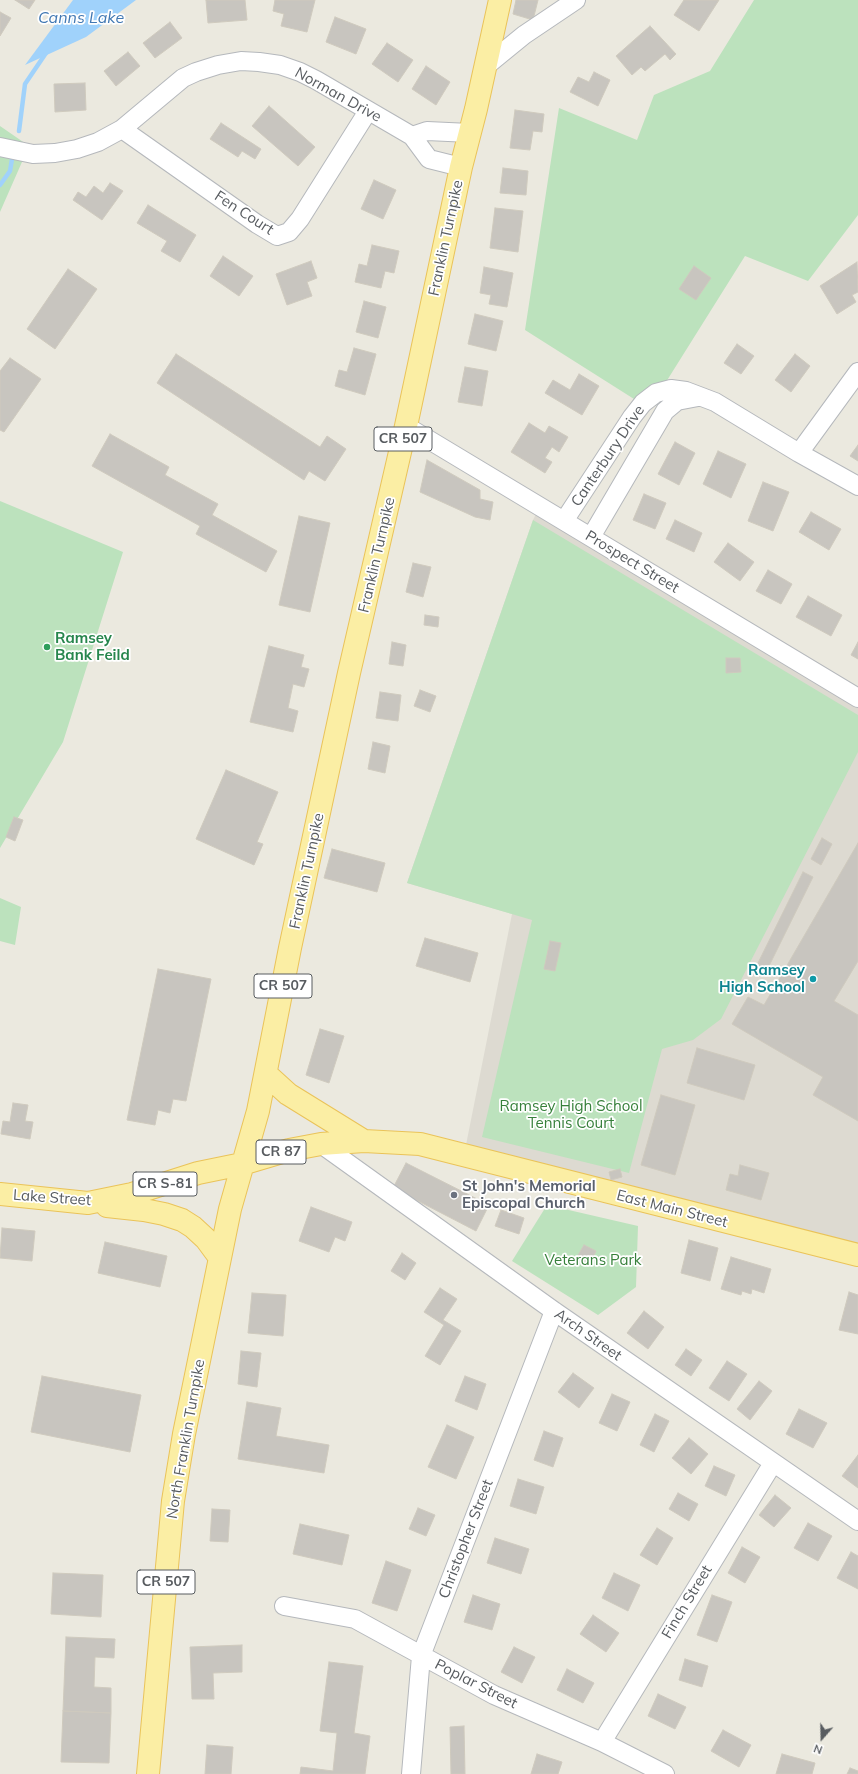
<!DOCTYPE html>
<style>
body{margin:0}
#map{position:relative;width:858px;height:1774px;overflow:hidden;background:#ebe9df;font-family:Mulish,sans-serif}
canvas{display:block}
.north{position:absolute;left:802px;top:1718px;width:40px;height:40px;-webkit-text-stroke:3px #fff;paint-order:stroke;rotate:200deg;font-size:11px;font-weight:700;line-height:16px;text-align:center;color:#585c60}
.north::after{content:'';display:block;margin:auto;width:14px;height:18px;background:#585c60;clip-path:polygon(50% 0,100% 100%,50% 72%,0 100%)}
</style>
<div id="map">
<canvas width="858" height="1774"></canvas>
<div class="north">N</div>
</div>
<script>
const ctx = document.querySelector('canvas').getContext('2d');
ctx.lineJoin = 'round';
function paint(path, color) { ctx.fillStyle = color; ctx.fill(path, 'evenodd'); }
const toPath = rows => new Path2D(rows.map(r => 'M' + r).join(''));
function strokePath(path, color, width, dash) { ctx.strokeStyle = color; ctx.lineWidth = width; ctx.lineCap = dash ? 'butt' : 'round'; ctx.setLineDash(dash || []); ctx.stroke(path); }
function drawText(font, color, halo, rows, align = 'center') {
  ctx.font = font + ' Mulish,sans-serif'; ctx.lineWidth = 3.5; ctx.setLineDash([]); ctx.textBaseline = 'middle'; ctx.strokeStyle = halo; ctx.fillStyle = color; for (const [text, x, y, turn = 0] of rows) {
    ctx.save(); ctx.translate(x, y); ctx.rotate((+turn || 0) * Math.PI / 180); ctx.textAlign = isNaN(turn) ? turn : align; if (halo) ctx.strokeText(text, 0, 0); ctx.fillText(text, 0, 0); ctx.restore();
  }
}
const education = toPath([
 [540,506,858,698,858,1255,464,1155,512,914,407,883,533,520]
]);
const green = toPath([
 [754,0,858,0,858,215,808,281,745,256,666,382,651,387,634,399,525,330,559,108,637,140,654,95,710,71],
 [0,126,29,146,0,212],
 [0,501,123,552,63,742,0,848],
 [533,520,858,715,858,752,721,1019,693,1040,662,1049,629,1173,482,1137,532,920,407,883],
 [0,898,21,907,15,945,0,941],
 [547,1205,638,1226,636,1287,598,1315,512,1261]
]);
const water = toPath([
 [73,0,136,0,86,37,25,65]
]);
const stream = toPath([
 [19,131,25,84,46,53],
 [0,185,10,171,12,159]
]);
const building = toPath([
 [15,0,35,0,29,9,15,0],
 [206,0,245,0,247,20,208,23,206,0],
 [275,0,315,0,307,32,281,26,284,14,273,11,275,0],
 [516,0,538,0,533,20,513,14,516,0],
 [684,0,719,0,699,31,674,15,684,0],
 [0,12,11,18,0,36,0,12],
 [335,17,366,29,356,54,326,42,335,17],
 [170,22,182,38,155,58,143,43,170,22],
 [650,26,676,54,670,60,665,54,645,71,641,67,632,75,616,56,650,26],
 [387,43,413,60,398,82,372,64,387,43],
 [128,52,140,66,116,86,104,71,128,52],
 [426,66,450,82,436,105,412,89,426,66],
 [594,72,610,80,598,106,570,92,578,77,589,82,594,72],
 [85,83,86,110,55,112,54,84,85,83],
 [269,106,315,147,298,166,252,126,269,106],
 [515,110,544,114,542,132,533,131,530,150,510,148,515,110],
 [221,123,261,149,255,159,242,151,238,157,210,139,221,123],
 [503,168,528,171,526,195,500,193,503,168],
 [374,180,396,190,383,219,361,209,374,180],
 [110,183,123,191,102,220,73,200,78,192,86,197,94,186,103,193,110,183],
 [148,205,196,235,180,262,161,251,167,241,137,223,148,205],
 [495,208,523,211,518,252,490,248,495,208],
 [372,245,399,251,394,273,385,271,381,288,355,282,359,264,367,266,372,245],
 [223,256,253,276,239,296,210,276,223,256],
 [311,261,317,278,307,282,312,296,287,305,276,274,311,261],
 [857,262,858,292,852,295,856,302,837,314,820,286,857,262],
 [694,266,711,278,696,300,679,289,694,266],
 [484,267,513,273,507,307,489,304,491,295,480,293,484,267],
 [68,269,97,289,55,349,27,329,68,269],
 [364,301,386,307,378,338,356,332,364,301],
 [475,314,503,321,496,351,468,344,475,314],
 [737,344,754,356,741,374,724,363,737,344],
 [354,348,376,354,365,395,335,386,339,370,347,372,354,348],
 [176,354,320,447,327,436,346,449,325,481,309,471,304,480,157,383,176,354],
 [795,354,810,366,791,392,775,380,795,354],
 [10,358,41,379,4,432,0,430,0,371,10,358],
 [465,367,488,371,482,406,458,402,465,367],
 [579,374,599,386,582,415,545,393,553,380,570,390,579,374],
 [529,423,545,433,549,426,568,437,559,452,552,447,545,458,552,462,545,473,511,452,529,423],
 [110,434,169,467,165,475,218,504,212,515,277,551,266,572,196,534,200,526,92,466,110,434],
 [675,442,695,453,679,485,658,474,675,442],
 [858,445,858,461,850,456,858,445],
 [718,451,746,464,731,498,703,484,718,451],
 [427,460,480,490,480,499,493,502,490,520,475,517,420,492,427,460],
 [763,482,789,492,773,531,748,521,763,482],
 [644,494,666,503,655,529,633,520,644,494],
 [811,512,841,529,829,550,799,532,811,512],
 [299,516,330,523,310,612,279,605,299,516],
 [675,520,702,533,694,552,666,539,675,520],
 [728,543,754,562,740,581,714,562,728,543],
 [413,563,431,567,423,597,406,592,413,563],
 [768,570,792,584,781,604,756,591,768,570],
 [808,596,842,615,831,636,796,617,808,596],
 [425,615,439,617,438,627,424,625,425,615],
 [392,642,406,645,403,666,389,664,392,642],
 [858,642,858,659,851,655,858,642],
 [269,646,304,655,301,667,309,669,304,687,293,684,288,708,298,711,293,732,250,722,269,646],
 [726,658,740,658,741,672,726,673,726,658],
 [420,690,436,696,430,712,414,706,420,690],
 [380,692,401,695,398,721,376,718,380,692],
 [373,742,390,746,385,773,368,769,373,742],
 [226,770,278,792,257,842,263,844,254,865,196,839,226,770],
 [14,817,23,820,15,841,6,837,14,817],
 [822,838,832,844,821,865,811,859,822,838],
 [858,843,858,961,834,1001,858,1015,858,1121,813,1095,823,1077,732,1024,748,997,764,1005,858,843],
 [332,849,385,863,377,892,324,878,332,849],
 [803,872,813,877,767,970,757,965,803,872],
 [425,938,478,953,470,982,416,966,425,938],
 [550,941,561,943,555,971,544,969,550,941],
 [158,969,211,979,186,1101,173,1099,170,1113,158,1110,155,1125,127,1120,158,969],
 [320,1029,344,1036,329,1083,306,1075,320,1029],
 [697,1048,755,1065,744,1100,687,1083,697,1048],
 [661,1095,695,1105,675,1175,641,1165,661,1095],
 [13,1103,28,1105,25,1121,33,1122,30,1139,1,1134,3,1121,10,1122,13,1103],
 [406,1163,489,1205,476,1231,393,1188,406,1163],
 [740,1165,769,1173,761,1200,726,1190,730,1174,738,1176,740,1165],
 [620,1169,622,1177,611,1180,609,1172,620,1169],
 [311,1207,352,1222,345,1241,335,1237,329,1252,299,1241,311,1207],
 [501,1210,524,1218,519,1234,495,1226,501,1210],
 [2,1228,35,1231,32,1261,0,1258,2,1228],
 [689,1240,718,1248,710,1281,681,1273,689,1240],
 [105,1242,167,1256,160,1287,98,1273,105,1242],
 [584,1245,596,1251,590,1264,577,1257,584,1245],
 [402,1253,416,1263,405,1280,391,1271,402,1253],
 [731,1257,771,1269,764,1293,752,1289,751,1294,742,1291,741,1295,721,1289,731,1257],
 [440,1288,457,1299,443,1320,461,1331,440,1365,425,1356,444,1325,424,1312,440,1288],
 [849,1292,858,1295,858,1334,839,1330,849,1292],
 [252,1293,286,1295,283,1336,248,1333,252,1293],
 [644,1311,664,1327,648,1349,627,1333,644,1311],
 [686,1349,702,1360,691,1376,675,1365,686,1349],
 [241,1351,261,1353,257,1387,238,1384,241,1351],
 [727,1361,747,1374,729,1401,709,1388,727,1361],
 [573,1373,594,1388,579,1408,558,1392,573,1373],
 [42,1376,141,1395,130,1452,31,1432,42,1376],
 [465,1376,486,1384,477,1410,455,1401,465,1376],
 [759,1381,772,1391,750,1420,737,1409,759,1381],
 [612,1394,630,1402,617,1431,599,1423,612,1394],
 [247,1402,281,1408,276,1436,329,1445,324,1473,238,1459,247,1402],
 [799,1409,827,1423,813,1448,786,1434,799,1409],
 [655,1414,669,1421,654,1452,640,1445,655,1414],
 [447,1425,474,1437,456,1479,428,1467,447,1425],
 [544,1431,563,1438,553,1467,534,1460,544,1431],
 [689,1438,708,1454,691,1474,672,1458,689,1438],
 [858,1455,858,1488,842,1476,858,1455],
 [714,1466,735,1475,726,1496,705,1486,714,1466],
 [518,1479,544,1487,536,1514,510,1506,518,1479],
 [678,1493,698,1504,689,1521,669,1509,678,1493],
 [775,1495,791,1508,774,1527,759,1515,775,1495],
 [418,1508,435,1515,426,1536,409,1529,418,1508],
 [212,1509,230,1510,228,1542,210,1541,212,1509],
 [808,1523,832,1536,818,1561,794,1548,808,1523],
 [300,1524,349,1535,342,1565,293,1554,300,1524],
 [657,1528,673,1538,657,1565,640,1555,657,1528],
 [495,1538,529,1549,521,1574,487,1563,495,1538],
 [742,1547,760,1557,745,1583,728,1573,742,1547],
 [851,1552,858,1556,858,1589,837,1578,851,1552],
 [386,1561,411,1570,397,1611,372,1603,386,1561],
 [53,1573,103,1575,101,1617,51,1614,53,1573],
 [614,1573,640,1585,628,1611,602,1598,614,1573],
 [473,1595,500,1604,492,1630,464,1622,473,1595],
 [712,1595,732,1602,717,1642,697,1635,712,1595],
 [593,1615,619,1633,606,1652,580,1634,593,1615],
 [66,1637,115,1639,114,1658,95,1657,94,1687,111,1688,111,1713,63,1711,66,1637],
 [242,1645,242,1672,213,1673,214,1699,192,1699,190,1647,242,1645],
 [514,1647,535,1657,522,1683,501,1672,514,1647],
 [685,1659,708,1666,702,1687,679,1680,685,1659],
 [329,1662,363,1666,354,1733,370,1736,365,1774,300,1774,301,1767,333,1771,337,1733,320,1731,329,1662],
 [567,1669,594,1683,583,1703,557,1690,567,1669],
 [658,1694,686,1707,675,1729,648,1716,658,1694],
 [63,1711,111,1713,109,1763,61,1762,63,1711],
 [464,1726,465,1774,451,1774,450,1727,464,1726],
 [723,1730,751,1745,739,1767,711,1751,723,1730],
 [207,1745,233,1747,231,1774,205,1774,207,1745],
 [537,1754,562,1762,558,1774,531,1774,537,1754],
 [782,1754,815,1763,812,1774,776,1774,782,1754],
 [850,1768,858,1771,858,1774,847,1774,850,1768]
]);
const minor = toPath([
 [486,66,524,35,576,0],
 [122,129,257,224,277,236,289,232,300,219,368,111],
 [412,136,427,131,470,133],
 [0,147,33,154,55,153,77,149,98,142,122,129,183,78,196,72,218,65,241,61,259,62,280,65,300,72,316,80,412,136,429,159,461,167],
 [406,426,858,698],
 [799,453,858,372],
 [564,521,632,417,643,403,656,393,671,389,686,391,715,402,799,453,858,486],
 [591,537,665,411,677,401,698,397],
 [321,1144,554,1311,858,1521],
 [284,1606,355,1619,494,1695,602,1742,665,1774],
 [602,1742,773,1463],
 [411,1774,421,1656,554,1311]
]);
const major = toPath([
 [266,1074,288,1094,364,1141],
 [0,1194,88,1203,132,1194,198,1173,242,1164,289,1150,321,1144,364,1141,420,1144,858,1255],
 [107,1206,144,1210,164,1214,182,1220,193,1227,206,1239,220,1258],
 [148,1774,173,1501,184,1434,230,1209,258,1111,290,948,349,673,406,426,461,167,476,109,500,0]
]);
const markers = [
 [47,647,4,"#2e9e5b"],
 [813,979,4,"#0f9aa8"],
 [454,1195,4,"#6b7280"]
];
const shields = [
 [403,439,58],
 [283,986,58],
 [281,1152,50],
 [165,1184,64],
 [166,1582,58]
];
const shieldNames = [
 ["CR 507",403,439],
 ["CR 507",283,986],
 ["CR 87",281,1152],
 ["CR S-81",165,1184],
 ["CR 507",166,1582]
];
const streetNames = [
 ["Norman Drive",338,95,29],
 ["Fen Court",244,213,33],
 ["Franklin Turnpike",446,238,-78],
 ["Canterbury Drive",608,456,-56],
 ["Franklin Turnpike",377,555,-77],
 ["Prospect Street",632,562,31],
 ["Franklin Turnpike",307,871,-78],
 ["Lake Street",52,1198,4],
 ["East Main Street",672,1209,14],
 ["Arch Street",588,1335,35],
 ["North Franklin Turnpike",186,1439,-80],
 ["Christopher Street",466,1539,-69],
 ["Finch Street",687,1602,-59],
 ["Poplar Street",476,1684,27]
];
const leisureNames = [
 ["Ramsey",55,638],
 ["Bank Feild",55,655]
];
const cultureNames = [
 ["Ramsey",805,970],
 ["High School",805,987]
];
const parkNames = [
 ["Ramsey High School",571,1106],
 ["Tennis Court",571,1123],
 ["Veterans Park",593,1260]
];
const worshipNames = [
 ["St John's Memorial",462,1186],
 ["Episcopal Church",462,1203]
];
const waterNames = [
 ["Canns Lake",81,18]
];
paint(education, '#dddad1');
paint(green, '#bce2bd');
paint(water, '#a0d2fb');
strokePath(stream, '#a0d2fb', 4.5);
paint(building, '#c8c5bf');
strokePath(building, '#cfcabe', 1);
strokePath(minor, '#b5b8bc', 20);
strokePath(major, '#eac359', 24);
strokePath(minor, '#fff', 18);
strokePath(major, '#fbeea4', 22);
for (const [x, y, r, color] of markers) { const dot = new Path2D(); dot.arc(x, y, r, 0, 2 * Math.PI); ctx.fillStyle = color; ctx.fill(dot); strokePath(dot, '#fff', 1.5); }
for (const [x, y, w] of shields) { const box = new Path2D(); box.roundRect(x - w / 2, y - 12, w, 24, 3); ctx.fillStyle = '#fff'; ctx.fill(box); strokePath(box, '#585c60', 1); }
drawText('bold 14px', '#585c60', null, shieldNames);
drawText('15px', '#585c60', '#fff', streetNames);
drawText('bold 15px', '#27864d', '#fff', leisureNames, 'left');
drawText('bold 15px', '#0d838f', '#fff', cultureNames, 'right');
drawText('15px', '#37803b', '#fff', parkNames);
drawText('bold 15px', '#5b616d', '#fff', worshipNames, 'left');
drawText('italic 16px', '#4178b3', '#fff', waterNames);
</script>
